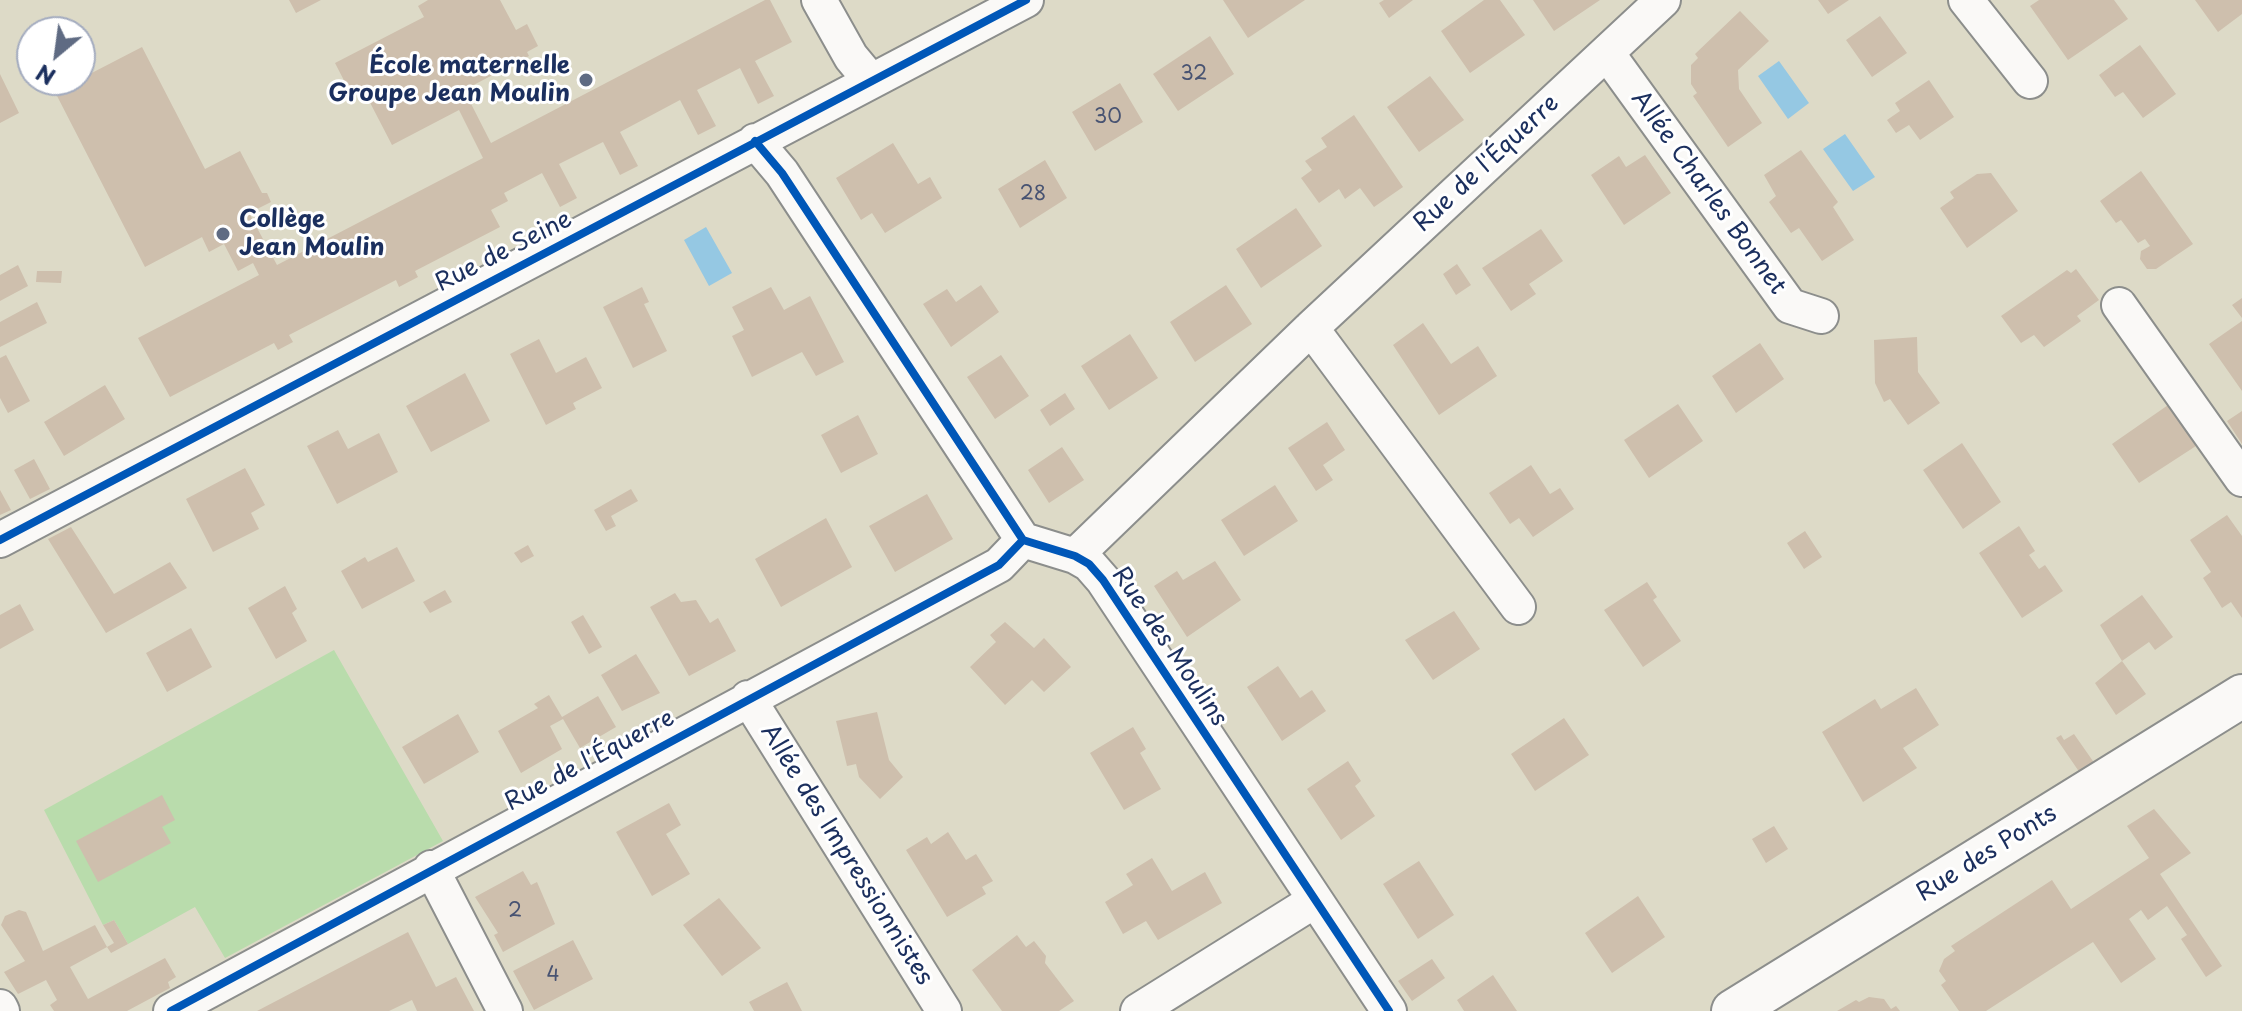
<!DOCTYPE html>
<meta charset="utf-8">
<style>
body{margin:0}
#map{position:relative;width:2242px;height:1011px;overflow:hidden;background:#dddac7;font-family:"Playpen Sans",sans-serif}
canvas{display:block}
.north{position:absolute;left:16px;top:16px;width:80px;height:80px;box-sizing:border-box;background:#fff;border:2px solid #a4acbf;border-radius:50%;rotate:209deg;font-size:22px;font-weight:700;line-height:32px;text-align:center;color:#1b2f5e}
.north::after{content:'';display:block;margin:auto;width:28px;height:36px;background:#5f6b83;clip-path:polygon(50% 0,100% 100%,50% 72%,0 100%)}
</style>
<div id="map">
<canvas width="2242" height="1011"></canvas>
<div class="north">N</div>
</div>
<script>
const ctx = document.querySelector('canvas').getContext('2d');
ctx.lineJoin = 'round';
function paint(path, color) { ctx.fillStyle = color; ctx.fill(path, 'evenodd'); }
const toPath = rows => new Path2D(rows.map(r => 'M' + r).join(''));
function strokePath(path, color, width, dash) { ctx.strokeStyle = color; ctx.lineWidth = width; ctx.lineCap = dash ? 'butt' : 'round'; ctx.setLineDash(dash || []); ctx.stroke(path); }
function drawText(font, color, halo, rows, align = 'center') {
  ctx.font = font + ' "Playpen Sans",sans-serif'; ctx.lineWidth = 6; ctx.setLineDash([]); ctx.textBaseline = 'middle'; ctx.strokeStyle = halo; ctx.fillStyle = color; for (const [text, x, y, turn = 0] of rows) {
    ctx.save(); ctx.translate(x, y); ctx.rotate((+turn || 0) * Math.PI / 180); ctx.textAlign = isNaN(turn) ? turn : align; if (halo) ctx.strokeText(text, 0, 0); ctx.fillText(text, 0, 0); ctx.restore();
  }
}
const green = toPath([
 [334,650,443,841,225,958,195,907,128,944,114,920,103,925,44,810]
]);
const water = toPath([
 [1779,61,1809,103,1788,119,1758,76],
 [1845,134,1875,177,1853,191,1823,149],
 [706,227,732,273,709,286,684,240]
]);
const building = toPath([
 [289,0,321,0,296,13],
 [428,0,500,0,516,30,527,24,538,46,527,52,529,56,464,90,491,143,765,0,770,0,792,42,755,61,774,96,758,104,740,68,697,90,716,126,698,135,680,100,620,132,638,166,620,175,603,142,559,164,577,198,560,207,542,173,504,193,508,201,491,210,500,227,415,271,418,277,399,287,396,280,289,335,293,342,278,350,274,343,170,397,138,338,259,275,253,263,238,271,224,244,209,252,202,237,145,267,55,92,142,47,205,169,240,151,262,193,267,193,271,202,249,213,277,265,483,158,459,110,392,145,364,91,352,96,335,63,424,17,418,6],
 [1223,0,1305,0,1248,38],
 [1384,0,1413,0,1389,18,1379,3],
 [1484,0,1500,0,1525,35,1470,73,1441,31],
 [1533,0,1600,0,1554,31],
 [1818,0,1849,0,1828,14],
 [2039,0,2114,0,2128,19,2068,60,2030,6],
 [2195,0,2242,0,2242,14,2218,32],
 [1740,11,1769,41,1738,70,1739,89,1762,123,1728,147,1693,96,1697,93,1691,84,1691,65,1698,58,1695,54],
 [1880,16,1907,53,1872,77,1846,40],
 [1210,36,1234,74,1178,111,1153,74],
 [2140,45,2176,94,2143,118,2123,92,2115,97,2099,75],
 [0,74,19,113,0,123],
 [1430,76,1464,120,1419,152,1387,107],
 [1929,80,1954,117,1920,140,1909,125,1896,133,1887,120,1900,111,1895,103],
 [1120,83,1143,122,1095,151,1072,112],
 [1354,115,1403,187,1374,207,1360,188,1345,199,1339,189,1319,203,1301,178,1312,170,1305,161,1327,147,1321,138],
 [893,143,918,184,930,177,942,198,885,233,872,213,861,220,836,178],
 [1801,150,1838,202,1833,207,1854,240,1822,261,1799,228,1791,233,1769,202,1776,196,1764,175],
 [1645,155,1671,193,1624,225,1591,175,1619,156,1626,167],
 [1045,160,1067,198,1020,228,998,189],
 [2141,171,2193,244,2156,269,2147,269,2140,259,2141,251,2150,246,2145,239,2138,243,2121,220,2116,223,2100,201],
 [1991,173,2018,211,1967,248,1940,208,1954,198,1950,192,1977,174],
 [1296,208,1322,246,1261,288,1236,249],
 [1541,229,1563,261,1529,284,1536,294,1511,311,1482,268],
 [1457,264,1471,285,1456,295,1443,274],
 [18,265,28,286,0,301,0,275],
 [2076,269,2099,300,2077,316,2081,321,2044,347,2034,335,2021,343,2001,316,2067,270,2071,273],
 [37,271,62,271,61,283,36,282],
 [981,285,999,312,951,347,923,304,947,289,956,302],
 [1226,285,1252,324,1195,362,1170,322],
 [642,287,649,302,644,304,667,351,633,368,603,307],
 [771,287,784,310,810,296,844,362,816,376,802,352,752,377,732,336,744,330,732,307],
 [2242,298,2242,318,2232,305],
 [37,302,47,323,0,347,0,322],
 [2242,321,2242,391,2209,344],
 [1423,323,1451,364,1478,346,1497,376,1439,415,1393,345],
 [1130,334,1158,378,1109,410,1081,366],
 [1917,337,1918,372,1940,403,1908,425,1890,399,1884,402,1875,383,1874,340],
 [539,339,556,373,586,357,602,388,573,403,576,409,546,425,510,354],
 [1760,343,1784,379,1736,413,1712,376],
 [6,355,30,401,8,413,0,398,0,358],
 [1001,355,1029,396,995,419,967,377],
 [465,373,490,421,431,452,406,406],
 [105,385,125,419,64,456,44,422],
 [1065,393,1075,409,1050,426,1040,410],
 [2171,403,2199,444,2139,483,2112,444],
 [1678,404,1703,441,1649,478,1624,440],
 [2242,411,2242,444,2227,421],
 [858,415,878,454,841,473,821,435],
 [1327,422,1345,450,1323,465,1333,480,1316,491,1288,448],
 [338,430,348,449,379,433,398,472,337,504,307,446],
 [1962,443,2001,502,1963,529,1923,470],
 [1062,447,1084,480,1049,503,1028,470],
 [34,459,50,489,30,499,14,470],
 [1531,465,1550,494,1560,488,1574,509,1533,537,1519,518,1510,524,1489,493],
 [245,468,265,505,251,513,259,529,213,552,186,499],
 [1275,485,1298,521,1244,556,1221,520],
 [631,489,638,501,611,516,616,526,606,531,594,510],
 [0,490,11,510,0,515],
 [927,494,953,539,895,572,869,526],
 [2227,515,2242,536,2242,618,2231,602,2222,608,2203,578,2211,572,2190,540],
 [826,518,852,567,781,607,755,559],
 [2019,526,2035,551,2029,555,2039,569,2045,565,2063,591,2022,618,1979,553],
 [71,527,114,594,170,562,187,588,106,633,48,539],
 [1805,531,1822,557,1804,569,1787,543],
 [528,545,534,556,521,563,514,553],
 [397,547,415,581,362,609,341,571,365,557,368,562],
 [1215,561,1241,600,1187,637,1154,586,1177,571,1183,580],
 [1647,582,1657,597,1653,600,1681,641,1643,667,1604,610],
 [285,586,297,609,292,613,307,641,276,659,248,608],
 [445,590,452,602,430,613,423,602],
 [675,593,681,602,696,600,710,623,718,618,736,651,689,676,650,607],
 [2142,595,2173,637,2155,650,2149,642,2122,661,2100,625],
 [20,604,34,630,0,649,0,615],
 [1454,611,1480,649,1433,680,1405,640],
 [583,615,602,647,589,654,571,622],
 [1005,622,1034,648,1044,638,1071,667,1044,692,1032,680,1005,705,970,667,996,642,990,635],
 [191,628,212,667,167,692,146,653],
 [636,654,660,693,622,711,601,675],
 [2122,661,2146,694,2116,715,2095,683],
 [1278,666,1300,698,1312,690,1326,711,1282,741,1247,687],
 [1916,688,1939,725,1903,748,1917,768,1863,802,1822,732,1875,699,1881,709],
 [549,695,562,717,598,696,616,727,580,748,563,719,550,726,562,749,521,773,498,731,538,708,534,704],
 [877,712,889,760,903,777,880,799,859,777,856,764,847,766,836,721],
 [458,714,479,752,424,784,402,747],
 [1564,718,1589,755,1535,791,1511,754],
 [1133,727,1146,749,1140,753,1161,789,1124,810,1090,753],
 [2074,734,2095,764,2080,773,2056,738,2061,735,2064,740],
 [1348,761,1361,781,1355,786,1375,816,1341,840,1307,789],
 [162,795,175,820,162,827,171,843,98,882,76,841],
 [669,803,681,825,666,834,690,874,652,896,616,832],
 [2154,809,2191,853,2160,874,2222,966,2206,977,2181,939,2187,935,2167,906,2148,920,2141,910,2129,919,2156,959,2121,983,2093,942,1986,1011,1959,1011,1941,985,1946,981,1939,971,1944,959,1955,951,1951,946,2052,880,2071,909,2149,858,2127,826],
 [1774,826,1788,849,1766,863,1752,839],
 [948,832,966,860,976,854,993,881,982,887,986,894,947,917,906,850,927,837,931,844],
 [1152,858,1172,891,1205,872,1222,903,1158,940,1146,921,1123,934,1105,902,1133,885,1126,874],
 [1419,861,1454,915,1418,939,1383,884],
 [523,871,531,885,537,882,555,924,503,952,494,935,498,933,475,897],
 [1638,896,1665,937,1612,973,1585,933],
 [719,898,761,948,722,976,683,925],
 [19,910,26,912,43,951,95,925,107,947,70,967,88,999,165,958,176,977,168,982,170,988,127,1011,54,1011,50,1005,57,1000,46,980,18,994,4,972,25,961,1,925,5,916],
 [114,920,128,944,111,953,107,947,114,943,103,925],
 [408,932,436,987,456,977,474,1011,417,1011,412,1000,389,1011,257,1011],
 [1017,935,1026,947,1034,941,1046,956,1045,963,1074,1001,1059,1011,1002,1011,972,970],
 [573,940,593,979,534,1010,513,971],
 [1432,959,1445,978,1412,1001,1398,981],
 [1493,975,1517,1011,1464,1011,1457,1000],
 [787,982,802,1011,754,1011,749,1002],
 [1869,997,1884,999,1891,1009,1896,1006,1900,1011,1837,1011,1856,1000,1859,1002]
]);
const minor = toPath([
 [819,0,851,57,871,81],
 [1966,0,2030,81],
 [1607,53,1790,306,1821,316],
 [755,141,782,173,1023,540,1075,556,1089,564,1103,580,1389,1011],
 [2119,305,2242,479],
 [1311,328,1518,607],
 [0,540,1026,0],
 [1075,556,1311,328,1663,0],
 [748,698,944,1011],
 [431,868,505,1011],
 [0,1007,2,1011],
 [171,1011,999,565,1023,540],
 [1138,1011,1314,901]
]);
const major = toPath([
 [1733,1011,2242,696]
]);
const cycleway = toPath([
 [755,141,782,173,1023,540,1075,556,1089,564,1103,580,1389,1011],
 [0,540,1026,0],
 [171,1011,999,565,1023,540]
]);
const markers = [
 [586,80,8,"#5f6b83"],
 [223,234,8,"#5f6b83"]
];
const numberNames = [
 ["32",1194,74],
 ["30",1108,117],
 ["28",1033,194],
 ["2",515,911],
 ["4",553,975]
];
const poiNames = [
 ["École maternelle",570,66],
 ["Groupe Jean Moulin",570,94],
 ["Collège",239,220,"left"],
 ["Jean Moulin",239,248,"left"]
];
const streetNames = [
 ["Rue de l'Équerre",1487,164,-43],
 ["Allée Charles Bonnet",1708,193,54],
 ["Rue de Seine",504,252,-27],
 ["Rue des Moulins",1169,647,56],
 ["Rue de l'Équerre",590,761,-28],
 ["Rue des Ponts",1987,854,-32],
 ["Allée des Impressionnistes",846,855,58]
];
paint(green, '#b9dcac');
paint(water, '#95c8e3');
paint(building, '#cebfad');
strokePath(minor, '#8c8e8c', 38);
strokePath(major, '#8c8e8c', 46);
strokePath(minor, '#faf9f7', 34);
strokePath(major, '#faf9f7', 42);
strokePath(cycleway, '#0057b8', 8);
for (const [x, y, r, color] of markers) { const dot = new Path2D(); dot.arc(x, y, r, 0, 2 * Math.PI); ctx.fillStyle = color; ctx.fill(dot); strokePath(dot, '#fff', 3); }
drawText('20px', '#485372', null, numberNames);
drawText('bold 24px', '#1b2f5e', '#fff', poiNames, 'right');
drawText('24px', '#1b2f5e', '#fff', streetNames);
</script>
